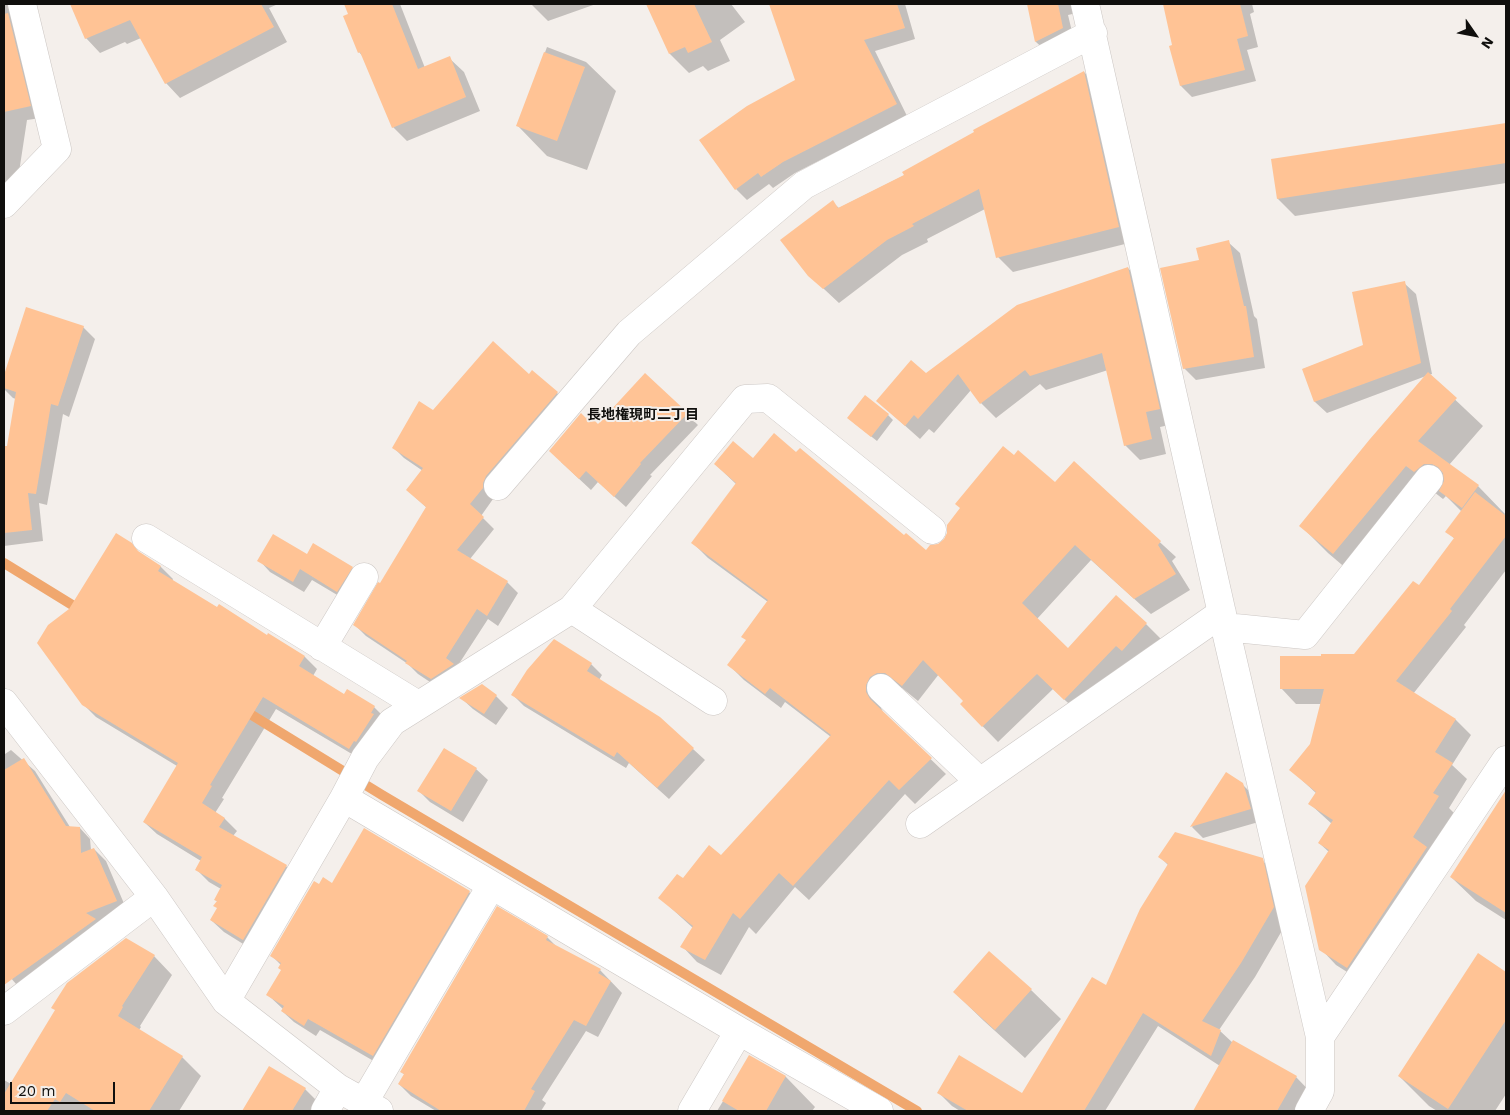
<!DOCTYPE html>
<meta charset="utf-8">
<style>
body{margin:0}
#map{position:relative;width:1510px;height:1115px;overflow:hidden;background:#f4efeb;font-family:"Work Sans",sans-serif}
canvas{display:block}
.frame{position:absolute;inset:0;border:5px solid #100f0d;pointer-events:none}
.north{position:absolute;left:1450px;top:10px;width:50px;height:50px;-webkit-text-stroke:4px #f4efeb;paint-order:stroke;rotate:123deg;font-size:14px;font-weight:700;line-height:20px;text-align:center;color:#100f0d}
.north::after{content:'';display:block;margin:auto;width:18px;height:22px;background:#100f0d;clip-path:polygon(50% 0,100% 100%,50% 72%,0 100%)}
.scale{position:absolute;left:10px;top:1082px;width:105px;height:22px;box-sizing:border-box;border:2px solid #100f0d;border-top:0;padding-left:6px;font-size:15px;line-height:18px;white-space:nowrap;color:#100f0d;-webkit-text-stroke:4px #f4efeb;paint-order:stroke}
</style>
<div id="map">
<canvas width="1510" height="1115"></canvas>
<div class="frame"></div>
<div class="north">N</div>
<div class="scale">20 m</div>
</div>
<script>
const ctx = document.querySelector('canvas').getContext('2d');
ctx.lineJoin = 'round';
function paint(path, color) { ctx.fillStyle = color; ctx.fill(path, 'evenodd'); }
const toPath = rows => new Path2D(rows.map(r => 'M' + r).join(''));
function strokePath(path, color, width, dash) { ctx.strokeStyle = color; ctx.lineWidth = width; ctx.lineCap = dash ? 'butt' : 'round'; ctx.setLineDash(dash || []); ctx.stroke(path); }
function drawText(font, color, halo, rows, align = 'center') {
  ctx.font = font + ' "Work Sans","Noto Sans JP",sans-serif'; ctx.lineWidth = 4; ctx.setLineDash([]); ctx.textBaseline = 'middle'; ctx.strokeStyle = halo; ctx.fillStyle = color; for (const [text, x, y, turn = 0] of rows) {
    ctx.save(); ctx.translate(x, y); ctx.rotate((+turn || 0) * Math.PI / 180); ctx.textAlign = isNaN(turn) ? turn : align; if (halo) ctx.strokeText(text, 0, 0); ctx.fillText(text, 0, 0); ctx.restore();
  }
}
const shadow = toPath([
 [4,4,24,4,41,118,27,120,16,192,4,191],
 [72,4,278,4,269,8,287,42,180,98,166,83,141,38,127,44,125,42,100,53,86,38],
 [345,4,400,4,425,68,449,58,464,72,480,111,407,141,393,127,364,58,359,52,350,15],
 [531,4,596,4,548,21],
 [647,4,731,4,745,22,720,40,730,61,708,71,703,66,689,73,670,54],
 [789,4,905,4,915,39,875,51,907,116,795,173,773,188,769,184,747,200,736,189,797,81,773,9],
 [1028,4,1083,4,1081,12,1068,15,1074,40,1048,53,1036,42],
 [1164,4,1252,4,1254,12,1250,14,1258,47,1247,50,1256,81,1192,97,1181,86],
 [547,47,586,62,616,91,587,170,547,156,518,126],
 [1084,72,1099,87,1133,242,1013,272,998,257,985,209,927,239,928,242,902,255,839,303,809,275,832,202,839,208,905,175],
 [1506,124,1506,183,1295,216,1278,199,1272,160],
 [1228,242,1240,253,1254,316,1257,319,1265,368,1196,380,1184,368],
 [1128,268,1142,283,1174,424,1160,427,1166,454,1140,460,1125,445,1108,370,1046,390,1040,384,996,418,981,403,971,390,934,433,929,429,920,439,893,415,926,374],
 [1404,283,1416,294,1432,374,1429,375,1483,426,1449,465,1478,486,1505,514,1504,516,1506,517,1506,570,1464,625,1466,627,1413,694,1456,720,1471,735,1452,765,1467,779,1449,808,1454,813,1429,851,1363,982,1336,965,1321,949,1329,852,1319,843,1332,824,1310,804,1317,794,1291,770,1311,745,1321,704,1296,704,1281,688,1322,657,1355,655,1419,587,1455,539,1447,532,1462,512,1446,496,1443,499,1434,492,1361,581,1328,553,1301,526,1426,376,1327,413,1315,402,1303,369,1364,346],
 [27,309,83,327,95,339,69,417,63,414,47,505,39,503,43,541,4,546,4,471,16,399,13,398,4,389,4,379],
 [645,374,698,425,650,475,652,476,626,507,598,482,591,490,561,462,586,419,599,425],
 [529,376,557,393,568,404,493,494,493,499,481,516,494,529,470,559,507,582,518,593,498,626,488,619,442,690,418,674,408,664,366,636,355,625,427,508,407,490,423,471,404,458,393,447,433,412],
 [888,415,893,420,877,441,854,423],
 [797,454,904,537,927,552,939,546,1014,457,1055,483,1079,468,1176,557,1172,561,1190,590,1151,614,1091,560,1037,619,1068,650,1146,624,1161,639,1080,714,1053,689,998,742,962,705,965,701,939,674,918,701,902,688,893,688,881,701,881,708,884,714,946,774,915,804,905,794,809,900,795,887,756,934,749,927,721,975,697,962,682,946,693,928,660,898,683,880,722,857,831,737,785,702,781,708,744,680,729,665,747,641,768,602,708,558,693,543,736,484,715,464],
 [142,555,160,566,173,579,172,581,267,637,269,635,305,657,317,669,313,676,344,696,374,707,387,720,362,760,276,709,222,798,224,799,215,813,224,818,237,831,233,836,286,866,298,879,256,952,224,932,211,920,218,909,218,902,215,900,221,889,209,882,196,869,201,861,157,834,144,822,177,766,96,717,83,704],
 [259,560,352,568,364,579,349,602,312,580,304,592,270,572],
 [591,664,602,675,599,680,693,749,705,760,669,799,629,763,626,768,524,706,513,695],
 [496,696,508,708,496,725,473,709,461,698],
 [444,749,476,769,488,780,463,822,430,802,419,791],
 [11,750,35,771,70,827,79,827,90,839,91,850,94,849,106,861,128,913,22,991,4,970,4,752,5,754],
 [1226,774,1242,784,1254,796,1262,821,1203,838,1192,827],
 [1506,792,1506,920,1476,901,1451,877],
 [1160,857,1262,860,1276,874,1287,922,1255,977,1219,1030,1233,1043,1296,1077,1325,1107,1323,1111,1194,1111,1220,1066,1158,1026,1105,1111,960,1111,952,1106,938,1092,1022,1094,1107,987,1168,865],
 [333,884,469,892,481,903,384,1067,320,1030,316,1036,294,1022,282,1011,283,1009,268,995,282,970,281,965,272,956,319,885],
 [547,937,556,946,600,970,622,993,598,1037,586,1031,542,1100,546,1103,541,1111,436,1111,411,1096,399,1084,405,1075,401,1072],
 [989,953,1031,990,1061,1019,1025,1058,984,1021,954,992],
 [1478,955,1506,973,1506,1094,1495,1111,1437,1111,1429,1106,1399,1076],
 [154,956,172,975,140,1026,141,1027,139,1030,182,1057,201,1076,179,1111,4,1111,4,1080,11,1084],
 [750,1057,786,1077,815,1107,812,1111,717,1111],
 [269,1068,305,1089,317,1101,310,1111,243,1111]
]);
const stream = toPath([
 [4,563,82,611],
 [242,709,382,795,917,1111]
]);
const building = toPath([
 [70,4,261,4,274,27,165,84,130,20,85,39],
 [344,4,392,4,418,69,450,56,466,97,392,128,360,52,358,53,343,16,348,14],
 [646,4,694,4,712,42,688,53,685,47,669,54],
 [769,4,897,4,905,28,864,40,897,104,783,162,761,177,758,173,735,190,699,140,747,106,795,80],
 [1027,4,1058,4,1063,28,1035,42],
 [1163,4,1240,4,1248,36,1237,39,1245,70,1180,86,1169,46,1172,45],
 [8,13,31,106,4,112,4,14],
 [544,52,585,67,557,141,516,126],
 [1084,71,1119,227,996,258,979,189,912,224,914,226,887,240,823,289,808,276,780,240,833,200,838,208,904,175,902,172,974,132,973,130],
 [1506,123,1506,163,1277,199,1271,159],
 [1229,240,1244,306,1246,306,1254,357,1183,369,1160,268,1199,260,1196,248],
 [1128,267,1160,409,1146,412,1152,439,1124,446,1102,353,1030,376,1025,370,980,404,958,374,918,419,914,415,905,426,876,401,911,360,926,373,1017,305],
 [1405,281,1421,363,1314,402,1302,369,1363,345,1352,292],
 [26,307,84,326,58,406,51,404,36,494,28,493,32,530,4,533,4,446,7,446,16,392,4,388,4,375],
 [493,341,529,374,532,370,558,392,486,476,483,483,483,488,470,504,484,517,457,550,508,581,487,616,477,609,446,658,454,664,431,679,405,663,407,661,353,625,378,582,380,583,426,507,406,490,423,468,392,448,419,401,433,410],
 [1428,372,1457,398,1418,441,1479,485,1462,508,1439,491,1444,481,1443,473,1438,467,1432,464,1424,464,1414,472,1406,466,1333,554,1299,526,1370,439],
 [645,373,688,413,640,463,641,464,614,497,586,471,579,479,549,451,581,413,586,418,589,415,598,424],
 [865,395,889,414,871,437,847,418],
 [774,433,796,452,800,448,904,535,906,533,926,550,930,545,938,544,944,539,947,533,947,525,960,508,955,504,1003,446,1014,455,1018,450,1055,482,1074,461,1161,541,1158,545,1176,574,1134,599,1075,545,1022,603,1068,648,1116,595,1147,623,1122,651,1116,646,1064,700,1037,674,982,727,960,704,963,701,923,660,902,686,885,673,877,673,870,677,866,685,866,692,870,699,932,758,899,790,889,780,793,886,779,873,740,919,733,913,705,960,680,947,693,926,658,898,677,874,683,878,709,845,721,855,831,735,770,688,765,694,727,665,746,640,741,637,768,600,691,543,736,483,714,464,733,441,753,458],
 [1475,492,1506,516,1506,536,1450,609,1452,611,1396,681,1456,719,1435,752,1453,763,1433,793,1439,796,1413,837,1427,847,1347,968,1319,950,1305,886,1329,850,1318,843,1333,820,1308,804,1316,792,1289,770,1310,744,1324,689,1280,689,1280,656,1321,656,1321,654,1354,654,1413,581,1419,585,1454,538,1445,532],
 [116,533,132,543,138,551,161,566,158,571,217,607,219,604,267,635,268,633,305,656,299,666,344,694,347,689,375,706,371,713,374,714,356,742,354,741,349,749,263,697,210,785,212,786,202,803,225,818,219,827,287,865,243,940,210,920,217,908,213,906,217,901,214,900,222,885,195,870,202,857,143,822,178,763,82,705,37,643,48,625,69,609],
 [273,534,307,554,313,543,353,567,337,592,300,569,293,582,257,561],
 [554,639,592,663,587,671,660,717,694,748,657,788,617,752,614,757,511,695,527,670],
 [482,684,497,695,484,714,459,698],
 [444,748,477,768,451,811,417,791],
 [24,758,66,826,80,827,81,853,94,848,117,901,86,913,96,919,4,985,4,770],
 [1226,772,1243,783,1251,809,1190,827],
 [1506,790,1506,913,1450,877],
 [364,828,470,891,373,1056,308,1019,304,1026,281,1011,284,1006,266,995,281,970,278,968,281,963,270,956,314,881,319,884,323,877,332,883],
 [1175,832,1263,858,1274,907,1241,963,1202,1021,1221,1030,1211,1056,1143,1013,1084,1111,968,1111,937,1093,959,1055,1022,1093,1092,977,1106,985,1140,909,1168,864,1158,857],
 [497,906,548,936,546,940,601,969,598,973,611,981,586,1026,574,1020,531,1089,535,1091,524,1111,441,1111,398,1084,404,1074,400,1072],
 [126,938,155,955,122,1006,123,1007,118,1016,183,1056,149,1111,95,1111,66,1093,60,1102,55,1099,47,1111,4,1111,4,1094,55,1010,51,1008,67,983],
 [989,951,1032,989,995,1030,953,992],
 [1478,953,1506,972,1506,1020,1448,1109,1398,1076],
 [1233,1040,1297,1076,1277,1111,1193,1111],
 [749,1055,786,1076,766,1111,739,1111,722,1101],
 [269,1066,306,1088,292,1111,242,1111]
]);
const minor = toPath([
 [1085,4,1225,627,1320,1037,1320,1091,1309,1111],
 [4,204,57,149,22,4],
 [498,486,629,333,804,185,1093,33],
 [146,538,418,705],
 [572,609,713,701],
 [1225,627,1305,635,1429,479],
 [322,647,364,577],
 [881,688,980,782],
 [4,703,154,897,226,1001,338,1088,379,1111],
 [344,798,365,758,392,722,572,609,745,399,768,398,932,530],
 [920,824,1222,613],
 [226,1001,344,798,739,1031,879,1111],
 [4,1011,154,897],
 [1320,1037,1506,760],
 [364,1102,491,886],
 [325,1111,338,1088],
 [692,1111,739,1031]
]);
const neighbourhoodNames = [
 ["長地権現町二丁目",643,415]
];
paint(shadow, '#0003');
strokePath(stream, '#f0a76e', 10);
paint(building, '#ffc395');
strokePath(minor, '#ccc7c4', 29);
strokePath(minor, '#fff', 28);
drawText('bold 14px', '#100f0d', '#f4efeb', neighbourhoodNames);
</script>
